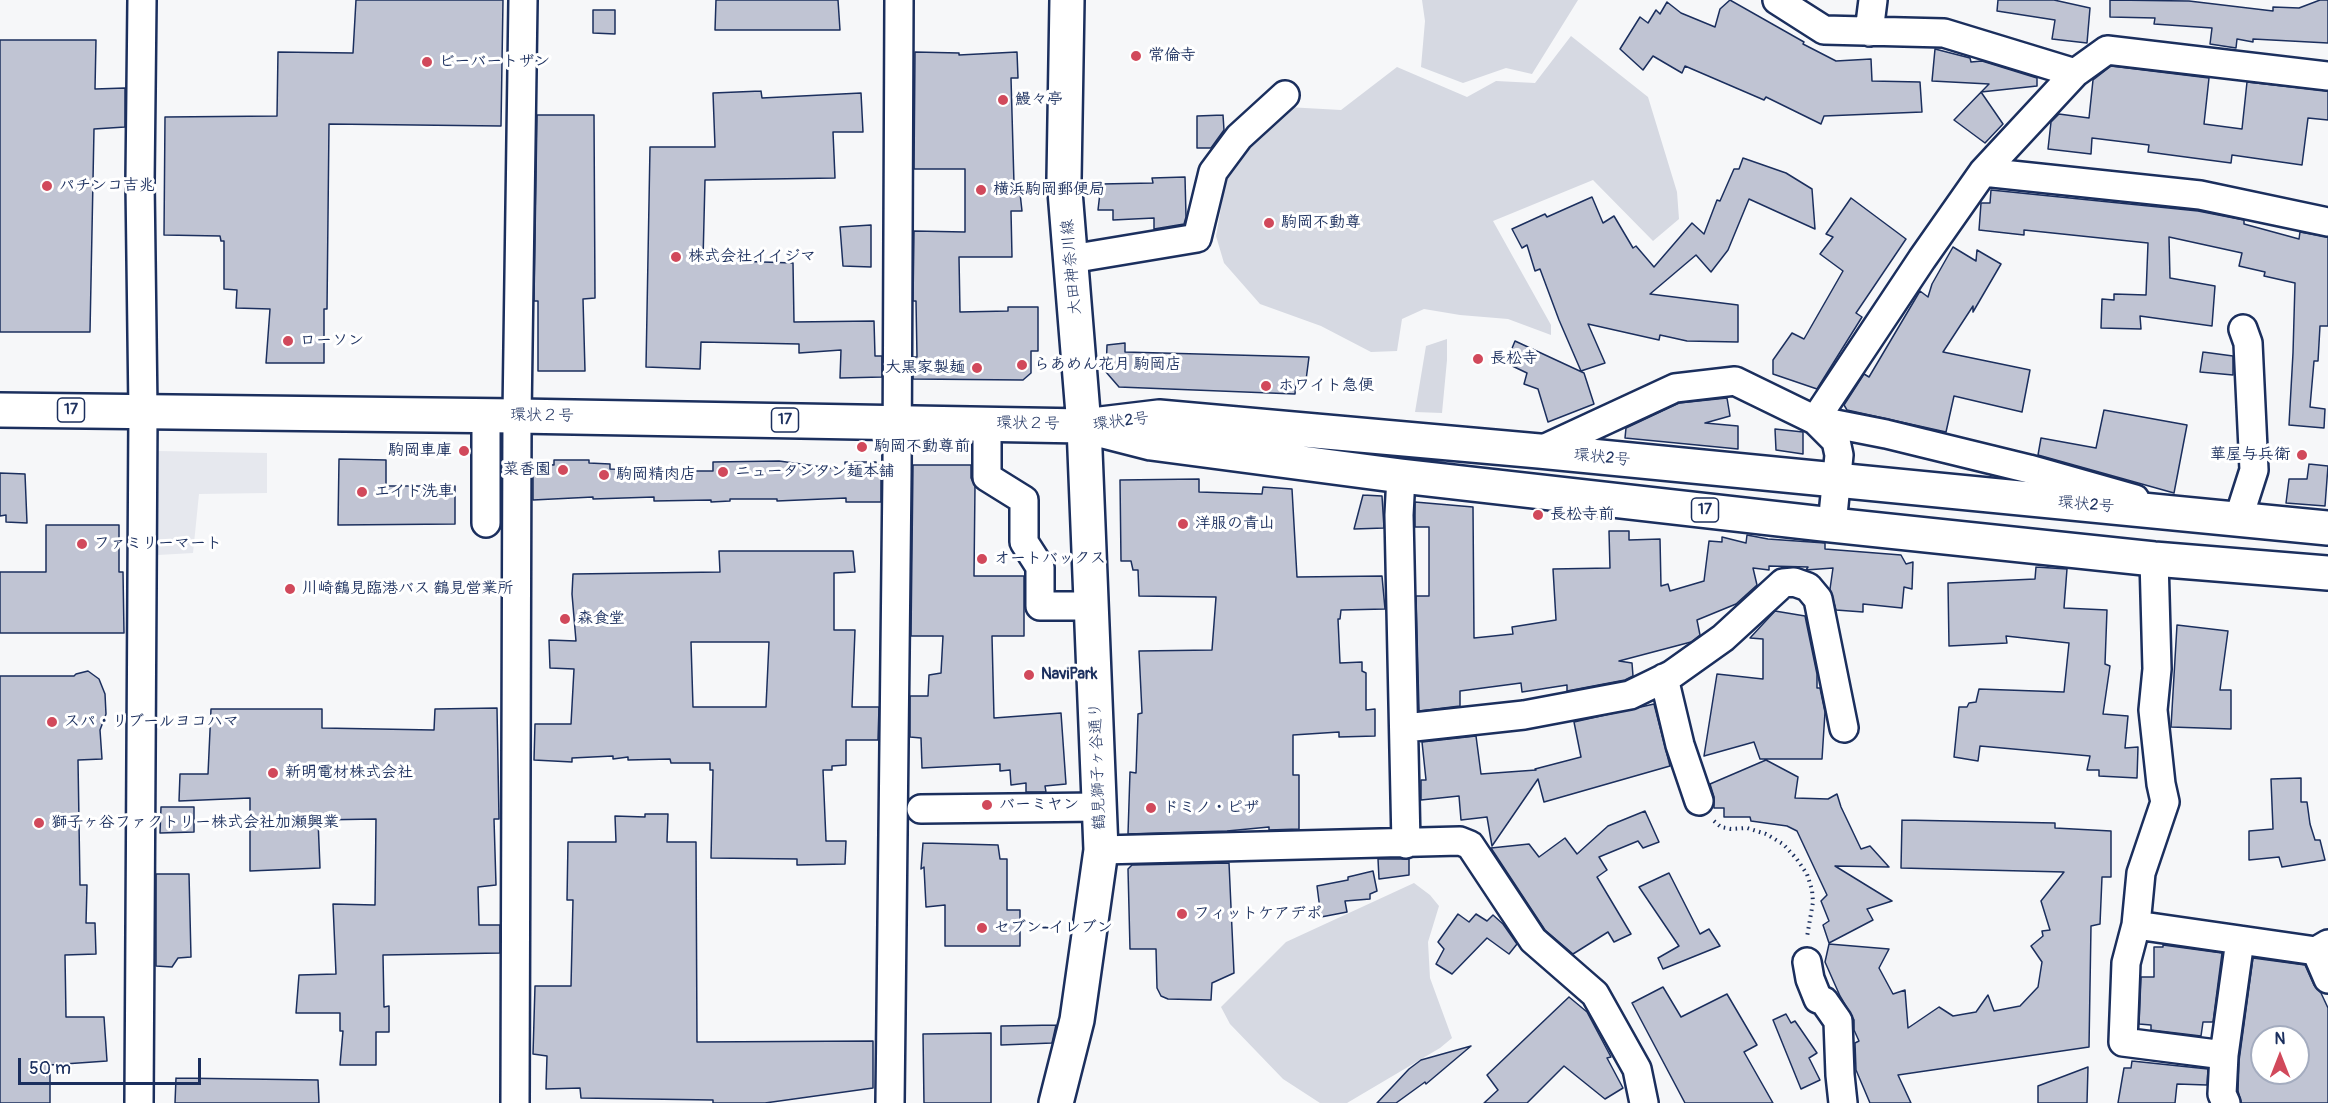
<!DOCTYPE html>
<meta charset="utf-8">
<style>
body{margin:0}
#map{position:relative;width:2328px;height:1103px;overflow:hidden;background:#f6f7f9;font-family:Pangolin,sans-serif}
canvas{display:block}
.north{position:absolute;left:2250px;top:1025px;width:60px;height:60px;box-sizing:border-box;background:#fff;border:2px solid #a4acbf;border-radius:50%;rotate:0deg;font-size:16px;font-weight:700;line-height:24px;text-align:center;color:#1b2f5e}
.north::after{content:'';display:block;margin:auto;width:21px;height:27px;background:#d1495b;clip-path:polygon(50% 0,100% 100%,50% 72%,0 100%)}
.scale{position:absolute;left:18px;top:1058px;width:183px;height:27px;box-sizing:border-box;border:3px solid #1b2f5e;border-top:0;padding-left:8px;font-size:18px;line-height:21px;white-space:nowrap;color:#1b2f5e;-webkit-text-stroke:4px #fff;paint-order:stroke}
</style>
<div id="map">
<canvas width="2328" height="1103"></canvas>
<div class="north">N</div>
<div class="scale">50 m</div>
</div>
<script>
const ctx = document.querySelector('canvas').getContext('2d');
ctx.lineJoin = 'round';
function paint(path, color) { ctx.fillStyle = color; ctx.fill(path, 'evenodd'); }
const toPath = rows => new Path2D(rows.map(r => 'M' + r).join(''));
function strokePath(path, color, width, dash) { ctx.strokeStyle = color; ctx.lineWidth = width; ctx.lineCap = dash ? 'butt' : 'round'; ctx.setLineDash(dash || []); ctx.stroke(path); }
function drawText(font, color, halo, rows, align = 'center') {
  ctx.font = font + ' Pangolin,"Klee One",sans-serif'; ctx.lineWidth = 6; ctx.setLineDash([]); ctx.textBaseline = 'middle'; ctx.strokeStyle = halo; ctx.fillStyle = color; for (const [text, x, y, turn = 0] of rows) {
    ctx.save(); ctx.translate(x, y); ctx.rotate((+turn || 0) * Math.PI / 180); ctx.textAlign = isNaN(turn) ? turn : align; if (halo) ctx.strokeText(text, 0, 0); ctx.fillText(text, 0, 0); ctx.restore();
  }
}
const built = toPath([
 [158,451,267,453,267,493,199,494,193,553,158,555]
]);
const green = toPath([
 [1422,0,1578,0,1532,74,1506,68,1463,83,1421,67,1425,21],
 [1571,36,1648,97,1677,192,1679,219,1653,241,1593,180,1493,221,1551,325,1551,335,1508,319,1460,315,1424,309,1402,319,1397,351,1371,352,1321,326,1260,304,1224,263,1216,236,1227,173,1287,107,1341,110,1397,67,1467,97,1496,81,1535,83],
 [1447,339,1447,360,1442,413,1415,412,1426,346],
 [1414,883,1430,895,1439,906,1428,942,1430,978,1452,1038,1440,1048,1347,1103,1320,1103,1283,1079,1230,1024,1221,1007,1286,942]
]);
const building = toPath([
 [356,0,503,0,501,126,329,124,327,309,324,309,324,363,266,363,270,309,236,308,237,290,224,289,224,241,221,241,220,236,164,235,165,117,277,116,278,52,353,53,356,0],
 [716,0,838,0,840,30,715,30,716,0],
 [1730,0,1804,42,1803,44,1836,61,1871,59,1872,81,1920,82,1922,112,1824,116,1821,124,1766,97,1764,100,1685,66,1682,73,1653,56,1643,70,1620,49,1640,17,1648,23,1656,10,1660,14,1667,2,1681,13,1715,27,1720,9,1730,0],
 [1998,0,2054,0,2090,8,2087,43,2052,39,2055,20,1997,11,1998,0],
 [2110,0,2189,1,2273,11,2273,7,2299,8,2320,0,2328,0,2328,43,2253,39,2253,42,2237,39,2236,48,2210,44,2212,28,2154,24,2155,18,2110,17,2110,0],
 [593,10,615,10,615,34,593,33,593,10],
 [0,40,96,40,95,89,125,88,125,127,94,129,90,332,0,332,0,40],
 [1935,49,1970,58,1971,62,1982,61,2037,78,2037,86,1981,92,2003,124,1985,143,1954,120,1989,84,1932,81,1935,49],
 [915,52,959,53,959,55,1017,52,1018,78,1011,78,1014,184,1019,184,1022,211,1011,211,1012,257,959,257,960,312,1008,311,1008,307,1038,307,1038,351,1031,351,1031,373,1023,380,913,379,913,357,917,357,916,301,913,301,914,231,965,232,965,169,914,169,915,52],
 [2111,66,2209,78,2204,124,2242,129,2247,82,2328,91,2328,120,2308,118,2302,165,2232,155,2231,163,2148,152,2149,145,2092,138,2091,154,2048,149,2051,122,2059,114,2089,118,2093,80,2111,66],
 [761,91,762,98,861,93,863,132,833,132,835,178,705,180,703,260,793,263,794,322,874,321,875,356,882,356,882,377,840,378,841,350,799,353,799,344,701,342,700,369,646,367,650,147,715,147,713,93,761,91],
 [537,115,594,115,595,298,583,299,585,371,538,371,538,301,534,301,537,115],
 [1223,115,1224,130,1211,148,1197,148,1197,116,1223,115],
 [1743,158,1786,173,1812,189,1815,229,1749,199,1728,250,1711,272,1696,255,1650,294,1738,305,1738,342,1687,341,1660,335,1659,340,1588,324,1605,363,1581,371,1559,320,1540,269,1535,271,1527,245,1522,248,1512,229,1545,214,1547,217,1592,197,1603,223,1614,216,1633,248,1636,246,1654,267,1692,223,1704,234,1717,200,1720,201,1734,169,1739,169,1743,158],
 [1185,177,1186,217,1184,224,1154,229,1154,218,1113,220,1113,210,1098,210,1101,184,1153,183,1152,178,1185,177],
 [1991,190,2198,211,2244,220,2244,224,2299,239,2300,232,2328,237,2328,326,2320,326,2318,361,2314,361,2310,407,2325,409,2324,428,2289,425,2293,353,2295,283,2264,276,2265,272,2239,266,2242,253,2169,237,2170,278,2215,286,2212,326,2140,316,2141,329,2101,328,2102,299,2114,300,2114,294,2146,295,2148,243,2024,230,2024,235,1979,230,1981,203,1990,203,1991,190],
 [1851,198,1906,239,1856,313,1862,317,1817,389,1773,374,1773,360,1792,333,1804,339,1843,271,1820,254,1833,237,1826,234,1851,198],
 [871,225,871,267,843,266,840,227,871,225],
 [1953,247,1976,261,1977,250,2001,264,1973,312,1973,306,1943,352,2030,370,2022,412,1954,396,1946,432,1847,410,1844,405,1864,374,1869,377,1920,291,1928,297,1932,284,1953,247],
 [1515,341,1584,373,1594,404,1548,422,1538,389,1524,384,1527,373,1506,363,1515,341],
 [1125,343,1125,352,1309,357,1306,380,1296,380,1295,394,1119,387,1106,372,1107,345,1125,343],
 [2203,352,2233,356,2233,375,2200,372,2203,352],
 [1727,398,1730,416,1705,423,1738,426,1738,449,1625,438,1626,428,1679,403,1727,398],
 [2104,410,2187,425,2174,493,2038,455,2041,438,2096,448,2104,410],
 [1775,429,1803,432,1803,454,1776,450,1775,429],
 [339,459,386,460,386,486,455,486,455,524,338,525,339,459],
 [554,460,589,460,589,463,610,464,610,469,675,471,713,471,713,462,779,461,845,470,845,462,876,462,876,465,881,465,881,502,846,502,846,498,777,501,777,499,730,499,730,501,711,502,711,500,654,501,654,497,593,499,593,497,533,500,533,464,554,465,554,460],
 [2309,464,2328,466,2325,506,2286,503,2289,479,2307,479,2309,464],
 [913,465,971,465,971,478,975,486,974,576,1024,576,1024,636,992,636,994,718,1061,713,1066,784,1045,786,1046,792,1026,792,1026,783,1011,785,1010,770,1000,771,1000,764,922,768,921,738,910,737,910,696,928,696,929,675,941,673,943,636,911,636,913,465],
 [0,473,25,474,27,523,6,522,6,515,0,516,0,473],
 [1199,479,1199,492,1262,494,1263,487,1292,489,1297,577,1382,576,1385,609,1341,610,1340,619,1338,619,1340,663,1362,662,1362,671,1366,673,1366,710,1375,709,1375,736,1339,737,1339,732,1293,735,1293,775,1299,775,1299,829,1269,830,1269,827,1227,831,1128,834,1130,772,1136,773,1138,714,1142,713,1139,651,1212,650,1216,597,1139,596,1138,570,1133,570,1131,561,1121,561,1120,480,1199,479],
 [1363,495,1382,496,1384,528,1354,529,1363,495],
 [1415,502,1473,507,1474,638,1513,634,1512,627,1556,620,1553,569,1610,568,1609,531,1629,531,1629,540,1660,539,1661,586,1668,584,1670,591,1704,581,1709,541,1722,542,1722,537,1746,543,1747,535,1768,539,1825,543,1825,549,1901,555,1906,564,1913,562,1912,589,1904,587,1902,608,1863,604,1863,612,1836,610,1830,589,1833,568,1806,570,1808,567,1769,566,1769,570,1753,568,1757,585,1736,604,1697,620,1700,635,1691,642,1619,661,1632,663,1633,676,1625,680,1567,691,1567,685,1522,692,1521,683,1460,691,1460,706,1419,711,1416,596,1429,596,1429,527,1415,527,1415,502],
 [46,525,119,525,119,572,123,572,124,633,0,633,0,572,46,572,46,525],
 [719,551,853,551,855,572,834,573,834,630,855,630,852,707,879,707,878,740,846,740,846,765,832,766,832,770,823,770,826,841,846,841,845,864,797,865,797,859,711,858,713,770,710,770,710,763,671,763,670,759,628,760,628,757,613,759,613,756,572,758,572,762,534,760,535,724,571,724,574,669,550,668,549,640,576,641,572,594,573,574,720,572,719,551],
 [691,642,769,642,766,707,693,707,691,642],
 [2036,567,2067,569,2064,608,2107,610,2105,664,2110,666,2103,714,2128,716,2125,748,2138,747,2137,778,2099,776,2099,770,2087,770,2090,756,1980,746,1978,761,1954,757,1959,707,1967,707,1969,703,1976,702,1979,689,2064,692,2069,643,2006,636,2007,643,1949,646,1948,583,2035,579,2036,567],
 [1775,611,1805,616,1817,674,1817,688,1820,688,1825,712,1822,759,1760,759,1754,742,1704,756,1717,674,1763,679,1763,639,1750,638,1775,611],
 [2177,625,2228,631,2220,690,2231,690,2231,729,2171,727,2177,625],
 [88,671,99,679,105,694,106,714,100,730,102,759,78,760,80,885,87,885,86,923,95,923,96,954,65,955,66,1017,104,1017,107,1061,50,1065,50,1103,0,1103,0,676,74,676,76,674,88,671],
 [1654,704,1670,766,1544,802,1538,779,1492,846,1487,817,1461,820,1459,796,1421,800,1421,780,1426,780,1422,742,1476,736,1481,774,1536,770,1535,769,1581,757,1574,722,1654,704],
 [497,708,499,819,494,819,496,885,478,887,479,925,500,925,500,953,383,955,384,1007,389,1006,389,1032,376,1032,376,1065,340,1065,343,1031,340,1031,340,1013,296,1013,299,975,336,974,333,904,375,905,376,819,318,820,320,868,250,871,250,798,179,801,180,774,208,774,211,709,322,709,322,728,434,730,435,709,497,708],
 [1766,760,1798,777,1795,798,1828,799,1837,794,1841,807,1861,849,1870,846,1889,867,1835,866,1892,901,1867,909,1873,920,1829,943,1823,925,1829,921,1821,901,1827,895,1797,831,1787,826,1751,821,1750,817,1724,817,1724,808,1714,808,1714,797,1710,784,1766,760],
 [2301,778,2301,802,2307,802,2310,824,2315,840,2320,840,2325,860,2282,867,2279,857,2249,860,2249,831,2273,829,2271,779,2301,778],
 [161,807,194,807,194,832,160,833,161,807],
 [1645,811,1659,842,1643,848,1638,841,1599,857,1607,870,1597,877,1631,934,1614,942,1608,932,1573,954,1545,930,1491,848,1529,844,1539,857,1565,838,1577,854,1608,826,1645,811],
 [645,814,668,814,667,842,696,842,697,1042,873,1041,873,1088,765,1103,713,1103,713,1100,581,1098,580,1088,546,1089,547,1056,533,1054,535,986,571,986,573,900,567,900,568,842,616,842,615,816,645,817,645,814],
 [1902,820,2055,823,2055,828,2111,831,2111,877,2102,877,2100,924,2091,926,2089,1047,1898,1075,1911,1103,1870,1103,1856,1070,1855,1043,1859,1041,1854,1030,1854,1020,1840,996,1825,962,1829,944,1889,949,1879,968,1893,994,1905,990,1908,1028,1939,1007,1953,1016,1976,1012,1988,995,1994,1011,2020,1006,2038,987,2042,962,2031,946,2043,936,2042,931,2050,930,2041,901,2064,872,1901,868,1902,820],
 [923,843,998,845,1000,859,1007,859,1007,910,1020,910,1020,946,945,946,945,905,926,907,924,867,921,869,923,843],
 [1378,859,1409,859,1409,875,1379,879,1378,859],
 [1229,863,1234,973,1212,983,1211,1000,1168,999,1161,996,1157,988,1156,949,1130,949,1128,869,1132,865,1229,863],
 [1373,871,1377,891,1370,894,1370,899,1345,901,1347,912,1321,917,1317,886,1348,880,1348,877,1373,871],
 [1669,873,1700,934,1709,929,1720,946,1663,969,1658,958,1679,946,1639,887,1669,873],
 [156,874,189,874,191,957,178,958,172,967,156,966,156,874],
 [1458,914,1469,922,1476,914,1487,921,1493,915,1503,924,1517,944,1509,954,1487,938,1452,974,1436,964,1444,949,1438,942,1458,914],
 [2163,945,2222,953,2213,1022,2203,1022,2201,1036,2151,1030,2151,1025,2139,1024,2141,977,2154,977,2154,947,2163,947,2163,945],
 [2253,958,2305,965,2314,985,2321,993,2328,1008,2328,1103,2241,1103,2238,1091,2239,1061,2253,958],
 [2262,1037,2298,1037,2298,1073,2262,1073,2262,1037],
 [1663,987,1681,1017,1727,994,1757,1045,1744,1052,1773,1103,1685,1103,1632,1003,1663,987],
 [1569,997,1587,1012,1611,1057,1607,1058,1623,1088,1605,1099,1564,1066,1527,1103,1484,1103,1498,1090,1487,1075,1569,997],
 [1786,1014,1791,1023,1795,1021,1817,1053,1809,1058,1820,1080,1801,1089,1773,1020,1786,1014],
 [1056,1025,1052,1043,1001,1045,1001,1026,1056,1025],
 [991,1033,991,1103,924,1103,923,1034,991,1033],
 [1471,1046,1426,1084,1425,1082,1396,1103,1377,1103,1409,1069,1421,1060,1471,1046],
 [2132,1061,2208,1069,2207,1085,2177,1084,2175,1103,2118,1103,2124,1068,2131,1068,2132,1061],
 [2088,1067,2087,1103,2038,1103,2038,1086,2088,1067],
 [176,1078,318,1080,319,1103,175,1103,176,1078]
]);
const path = toPath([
 [1714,821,1721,827,1731,829,1747,828,1766,834,1783,844,1796,858,1807,874,1812,890,1813,902,1807,937]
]);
const minor = toPath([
 [1777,0,1824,30,1944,33,2075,73],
 [1869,32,1873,0],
 [1983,172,2200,195,2328,222],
 [1071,259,1197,238,1213,172,1239,137,1285,95],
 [486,415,486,523],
 [1815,420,1922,259,1983,172,2075,73,2107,50,2328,76],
 [1815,420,1836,441,1839,455,1832,525],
 [987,423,987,477,1024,500,1024,542,1040,567,1040,606,1092,606],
 [1539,451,1675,388,1735,381,1815,420,1886,434,2029,469,2135,499],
 [1401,476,1399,515,1406,844],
 [2238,520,2254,470,2248,343,2243,329],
 [2154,559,2157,669,2153,710,2161,784,2165,802,2141,873,2136,925,2126,963,2123,1042,2224,1055],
 [1664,678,1680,745,1699,801],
 [1405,728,1524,715,1630,695,1671,675,1723,638,1783,583,1794,582,1808,587,1818,599,1844,728],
 [921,809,1100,807],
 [1101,850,1460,841,1470,845,1533,940,1595,994,1637,1069,1644,1103],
 [2136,925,2316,951,2328,944],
 [2316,951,2328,979],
 [1807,962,1810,979,1818,999,1824,1001,1838,1021,1840,1075,1843,1103],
 [139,1103,143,411,140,182,142,0],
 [515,1103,517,416,523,0],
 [890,1103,897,473,899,0],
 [2226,1103,2222,1094,2224,1055,2240,940]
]);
const major = toPath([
 [0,410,517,416,1084,426,1159,417,1539,451,2328,528],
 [1104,431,1151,443,1401,476,1832,525,2154,559,2328,573],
 [1056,1103,1077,1020,1101,850,1084,426,1064,179,1067,0]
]);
const markers = [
 [1136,56,6,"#d1495b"],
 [427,62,6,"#d1495b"],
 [1003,100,6,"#d1495b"],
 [47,186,6,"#d1495b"],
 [981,190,6,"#d1495b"],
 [1269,223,6,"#d1495b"],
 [676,257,6,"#d1495b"],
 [288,341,6,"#d1495b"],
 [1478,359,6,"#d1495b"],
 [1022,365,6,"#d1495b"],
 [977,368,6,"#d1495b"],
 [1266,386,6,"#d1495b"],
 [862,447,6,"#d1495b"],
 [464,451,6,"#d1495b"],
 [2302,455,6,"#d1495b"],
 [563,470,6,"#d1495b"],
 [723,472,6,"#d1495b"],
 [604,475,6,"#d1495b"],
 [362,492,6,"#d1495b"],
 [1538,515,6,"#d1495b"],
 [1183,524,6,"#d1495b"],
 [82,544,6,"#d1495b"],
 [982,559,6,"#d1495b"],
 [290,589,6,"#d1495b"],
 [565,619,6,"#d1495b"],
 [1029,675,6,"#d1495b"],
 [52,722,6,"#d1495b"],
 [273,773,6,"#d1495b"],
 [987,805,6,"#d1495b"],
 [1151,808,6,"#d1495b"],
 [39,823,6,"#d1495b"],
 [1182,914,6,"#d1495b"],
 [982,928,6,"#d1495b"]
];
const shields = [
 [71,410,27],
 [785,420,27],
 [1705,510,27]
];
const shieldNames = [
 ["17",71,410],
 ["17",785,420],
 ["17",1705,510]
];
const poiNames = [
 ["常倫寺",1148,56],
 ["ビーバートザン",439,62],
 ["鰻々亭",1015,100],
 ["パチンコ吉兆",59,186],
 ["横浜駒岡郵便局",993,190],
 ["駒岡不動尊",1281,223],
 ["株式会社イイジマ",688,257],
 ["ローソン",300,341],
 ["長松寺",1490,359],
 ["らあめん花月 駒岡店",1034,365],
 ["大黒家製麺",965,368,"right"],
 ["ホワイト急便",1278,386],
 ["駒岡不動尊前",874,447],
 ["駒岡車庫",452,451,"right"],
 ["華屋与兵衛",2290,455,"right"],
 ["菜香園",551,470,"right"],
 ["ニュータンタン麺本舗",735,472],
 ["駒岡精肉店",616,475],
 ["エイト洗車",374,492],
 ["長松寺前",1550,515],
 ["洋服の青山",1195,524],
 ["ファミリーマート",94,544],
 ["オートバックス",994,559],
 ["川崎鶴見臨港バス 鶴見営業所",302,589],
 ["森食堂",577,619],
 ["NaviPark",1041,675],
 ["スパ・リブールヨコハマ",64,722],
 ["新明電材株式会社",285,773],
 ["バーミヤン",999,805],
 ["ドミノ・ピザ",1163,808],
 ["獅子ヶ谷ファクトリー株式会社加瀬興業",51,823],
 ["フィットケアデポ",1194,914],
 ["セブン-イレブン",994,928]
];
const streetNames = [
 ["大田神奈川線",1072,267,-95],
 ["環状２号",542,416,1],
 ["環状2号",1121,422,-7],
 ["環状２号",1028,424,1],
 ["環状2号",1602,458,6],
 ["環状2号",2086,505,5],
 ["鶴見獅子ヶ谷通り",1098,766,-92]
];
paint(built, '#e6e8ee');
paint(green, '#d6d9e2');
paint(building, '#c0c4d3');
strokePath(building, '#1b2f5e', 1.5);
strokePath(minor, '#1b2f5e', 32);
strokePath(major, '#1b2f5e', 38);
strokePath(path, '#1b2f5e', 4, [1.5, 4.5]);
strokePath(minor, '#fff', 27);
strokePath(major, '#fff', 33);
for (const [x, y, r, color] of markers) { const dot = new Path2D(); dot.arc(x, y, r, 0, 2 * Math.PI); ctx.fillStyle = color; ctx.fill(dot); strokePath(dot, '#fff', 2); }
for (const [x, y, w] of shields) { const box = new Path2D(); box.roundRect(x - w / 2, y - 12, w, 24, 4.5); ctx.fillStyle = '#fff'; ctx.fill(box); strokePath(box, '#1b2f5e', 1.5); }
drawText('bold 15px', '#1b2f5e', null, shieldNames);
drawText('bold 16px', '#1b2f5e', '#fff', poiNames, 'left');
drawText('16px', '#1b2f5e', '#fff', streetNames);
</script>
